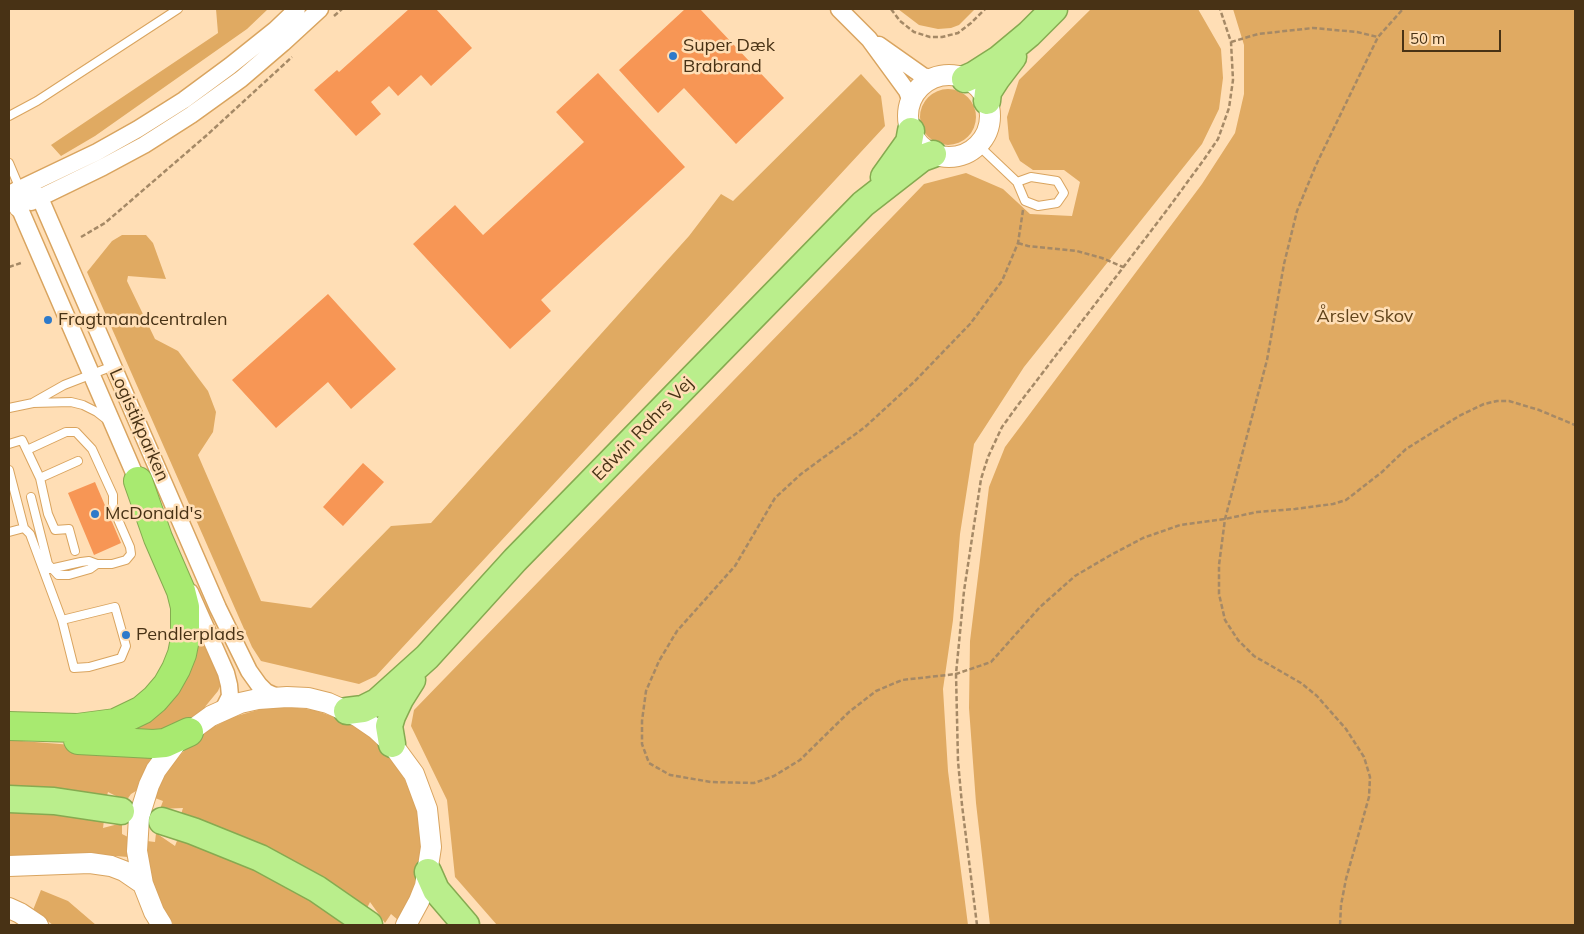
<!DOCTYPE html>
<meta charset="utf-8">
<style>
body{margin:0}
#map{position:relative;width:1584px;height:934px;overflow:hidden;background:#ffdeb5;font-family:Mulish,sans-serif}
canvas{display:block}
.frame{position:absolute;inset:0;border:10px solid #483215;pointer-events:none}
.scale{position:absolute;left:1402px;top:30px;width:99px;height:22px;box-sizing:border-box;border:2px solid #483215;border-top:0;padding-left:6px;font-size:15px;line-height:18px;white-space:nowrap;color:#483215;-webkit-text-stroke:4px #ffdeb5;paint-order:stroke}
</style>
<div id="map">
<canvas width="1584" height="934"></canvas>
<div class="frame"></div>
<div class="scale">50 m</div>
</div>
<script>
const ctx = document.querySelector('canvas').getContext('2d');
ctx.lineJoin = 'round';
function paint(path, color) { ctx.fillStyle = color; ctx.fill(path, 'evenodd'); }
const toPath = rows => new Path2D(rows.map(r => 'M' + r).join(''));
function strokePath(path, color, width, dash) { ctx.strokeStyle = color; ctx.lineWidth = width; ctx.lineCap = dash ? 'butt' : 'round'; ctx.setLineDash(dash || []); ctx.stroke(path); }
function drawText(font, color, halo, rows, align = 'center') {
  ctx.font = font + ' Mulish,sans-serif'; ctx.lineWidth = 5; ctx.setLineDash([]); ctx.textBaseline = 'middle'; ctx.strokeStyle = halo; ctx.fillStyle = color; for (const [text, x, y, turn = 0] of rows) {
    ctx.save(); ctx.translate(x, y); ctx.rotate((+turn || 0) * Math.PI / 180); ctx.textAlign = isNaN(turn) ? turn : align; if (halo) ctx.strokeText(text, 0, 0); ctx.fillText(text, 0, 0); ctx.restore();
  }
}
const green = toPath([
 [216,9,268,9,247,29,95,136,61,156,51,145,218,33],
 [898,9,975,9,959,25,951,28,938,29,919,25],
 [1091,9,1198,9,1221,49,1223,78,1219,109,1202,144,1024,367,974,444,960,534,953,620,943,689,948,771,968,925,497,925,455,877,447,800,411,726,414,710,924,184,966,173,1003,189,1030,214,1072,216,1080,182,1064,170,1033,170,1020,161,1009,139,1007,117,1019,80],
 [1233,9,1575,9,1575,925,990,925,976,803,969,708,970,641,989,487,1005,447,1202,184,1235,133,1244,94,1244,45],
 [861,74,881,96,885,126,376,676,359,684,261,661,252,647,87,272,112,241,122,235,146,235,153,243,166,279,128,276,127,281,155,339,178,351,208,391,216,412,213,432,198,455,261,601,311,608,391,526,431,523,689,236,721,194,733,201],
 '920 117a28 28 0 1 1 56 0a28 28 0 1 1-56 0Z',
 [200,631,203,632,221,684,218,691,204,708,171,732,137,733,138,722,195,633],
 [281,706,314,710,346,721,373,739,385,751,404,778,417,809,421,841,421,858,413,890,398,920,391,914,385,923,370,902,366,910,180,817,183,808,160,809,163,801,155,798,161,783,169,768,191,743,204,732,233,717,265,708],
 [9,740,149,751,152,758,140,781,136,791,131,794,126,801,108,792,106,799,9,790],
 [9,804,105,812,103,828,122,823,122,834,128,837,128,857,90,854,9,857],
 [156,833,175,846,180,833,257,863,349,925,174,925,162,907,150,875,147,841,155,842],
 [41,890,68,901,96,925,53,925,33,910]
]);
const building = toPath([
 [409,9,436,9,472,48,431,86,421,75,398,96,389,86,371,102,381,114,356,136,314,90,337,70,339,72],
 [685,9,700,9,784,98,736,144,684,88,658,113,619,70],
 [598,73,685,167,541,300,551,311,510,349,413,244,455,205,483,235,584,142,556,112],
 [328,294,396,369,351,409,328,382,276,428,232,380],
 [363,463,384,482,343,526,323,507],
 [95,482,121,543,94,555,68,493]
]);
const path = toPath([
 [891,9,900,21,914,32,930,37,942,37,958,33,971,23,985,9],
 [334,16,342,9],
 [1231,42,1258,34,1313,28,1357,32,1378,37],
 [1023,210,1018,243,1002,281,970,324,914,382,865,427,801,474,775,498,735,566,677,631,659,661,646,691,642,721,642,744,649,763,670,775,711,782,754,783,774,776,800,760,849,712,876,691,902,680,956,674,991,662,1040,607,1075,576,1109,556,1143,538,1180,525,1225,519,1257,512,1295,509,1333,504,1346,500,1382,472,1406,449,1459,416,1484,404,1497,401,1509,401,1539,410,1575,425],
 [81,237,105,223,207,135,292,57],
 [1018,243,1028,246,1077,251,1102,258,1123,267],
 [9,267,21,263],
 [977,925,962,805,958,761,956,674,964,591,981,479,988,457,1002,427,1018,405,1167,210,1205,158,1218,139,1229,108,1233,80,1231,42,1220,9],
 [1340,925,1341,905,1346,879,1369,797,1370,777,1364,757,1346,729,1317,696,1301,683,1254,656,1238,640,1225,620,1219,594,1219,565,1225,519,1267,360,1284,264,1297,211,1316,165,1378,37,1403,9]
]);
const service = toPath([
 [9,116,37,101,178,9],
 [978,145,1017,182,1025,201,1038,206,1057,203,1064,193,1057,181,1031,177,1017,182],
 [9,163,20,189],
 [34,402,64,385,113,366],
 [9,408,33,403,71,402,83,405,97,412,106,419],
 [9,444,22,440,40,478,48,514,55,530,69,529,75,551],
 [27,450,66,432,76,432,92,449,113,495,113,508,130,547,131,554,126,560,112,564,97,564,90,569,69,575,58,575,48,564,31,497],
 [9,470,24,528,9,532],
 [40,478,78,461],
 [24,528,30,534,62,620,74,668,89,667,121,658,126,646,115,607,62,620],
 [50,569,81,562,89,561,97,564]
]);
const minor = toPath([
 [839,9,869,39,907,91,911,102],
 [879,45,923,76,933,79],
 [9,194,97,152,138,129,184,100,230,66,275,30,297,9],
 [40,198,218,608,249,671,259,685,266,692,277,697],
 [31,202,103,167,144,145,191,115,241,79,283,43,320,9],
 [19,207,141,489],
 [190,592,226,673,229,685,230,696,223,710]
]);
const tertiary = toPath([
 '908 116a41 41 0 1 1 82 0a41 41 0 1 1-82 0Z',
 [19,207,20,190,40,198],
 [9,866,90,863,111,866,124,871,143,884],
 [9,908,20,913,38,925],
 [162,925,154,912,143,884,137,851,139,817,149,785,156,770,176,743,189,732,211,716,240,703,258,699,287,697,308,698,328,703,357,716,376,729,392,744,414,774,427,809,431,847,425,886,419,901,406,925]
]);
const trunk = toPath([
 [965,79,974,75,999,59,1029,34,1054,9],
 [987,101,988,92,997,78,1013,57],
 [884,177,909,142,911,131],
 [347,711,363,709,377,702,427,657,515,560,863,204,922,158,933,154],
 [392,744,389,726,392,716,400,699,412,680],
 [9,799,54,801,121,811],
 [162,821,193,831,260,858,317,889,369,925],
 [428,872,436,890,466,925]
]);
const motorway = toPath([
 [9,726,77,728,115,723,142,710,155,699,167,685,176,669,182,654,185,639,185,607,181,591,158,538,138,481],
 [78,740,153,744,165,743,189,732]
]);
const markers = [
 [673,56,5,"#2e7aca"],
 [48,320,5,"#2e7aca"],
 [95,514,5,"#2e7aca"],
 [126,635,5,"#2e7aca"]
];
const poiNames = [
 ["Super Dæk",683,46],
 ["Brabrand",683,67],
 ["Fragtmandcentralen",58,320],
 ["McDonald's",105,514],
 ["Pendlerplads",136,635]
];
const parkNames = [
 ["Årslev Skov",1365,317]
];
const streetNames = [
 ["Logistikparken",139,425,66],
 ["Edwin Rahrs Vej",643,429,-46]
];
paint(green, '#e0aa62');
paint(building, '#f79655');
strokePath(service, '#d9a45f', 10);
strokePath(minor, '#d9a45f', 19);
strokePath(tertiary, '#d9a45f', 22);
strokePath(trunk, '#86aa50', 29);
strokePath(motorway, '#86aa50', 30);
strokePath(path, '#a58966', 2.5, [5, 2.5]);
strokePath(service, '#fff', 8);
strokePath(minor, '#fff', 16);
strokePath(tertiary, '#fff', 20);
strokePath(trunk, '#baee8c', 26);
strokePath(motorway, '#a8ea70', 28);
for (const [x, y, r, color] of markers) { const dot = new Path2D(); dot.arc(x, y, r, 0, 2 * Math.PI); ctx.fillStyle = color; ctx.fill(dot); strokePath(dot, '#ffdeb5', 2); }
drawText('18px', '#483215', '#ffdeb5', poiNames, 'left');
drawText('18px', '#60431a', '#ffdeb5', parkNames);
drawText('18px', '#483215', '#ffdeb5', streetNames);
</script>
